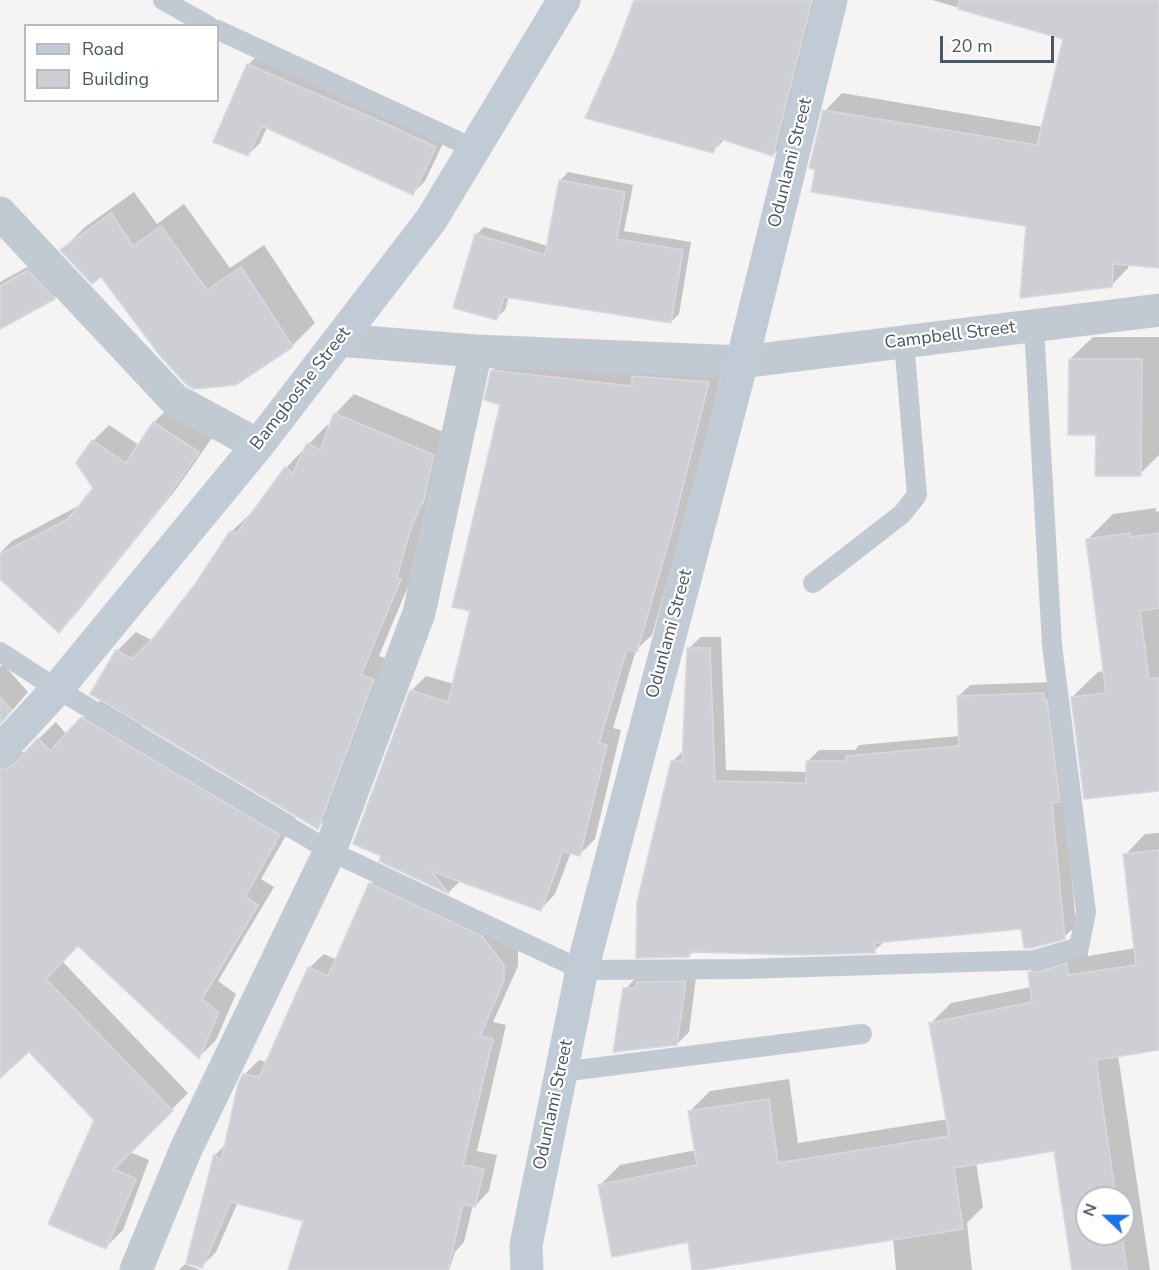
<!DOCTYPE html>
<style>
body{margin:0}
#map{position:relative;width:1159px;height:1270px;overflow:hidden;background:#f5f3f3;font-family:"Nunito Sans",sans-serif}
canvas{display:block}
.legend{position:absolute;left:24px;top:24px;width:195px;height:78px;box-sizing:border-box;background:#fff;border:2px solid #b7bbc0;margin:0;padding:8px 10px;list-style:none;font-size:18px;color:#4a5661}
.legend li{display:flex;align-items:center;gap:12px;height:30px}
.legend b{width:30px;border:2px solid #b7bbc0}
.north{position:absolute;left:1075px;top:1186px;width:60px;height:60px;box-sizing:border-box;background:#fff;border:2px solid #b7bbc0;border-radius:50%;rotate:292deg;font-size:16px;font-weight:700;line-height:24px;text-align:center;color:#4a5661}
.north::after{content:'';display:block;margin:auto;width:21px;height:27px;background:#1a73e8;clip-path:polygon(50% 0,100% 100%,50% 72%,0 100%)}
.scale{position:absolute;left:940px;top:36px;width:114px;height:27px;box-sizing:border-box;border:3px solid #4a5661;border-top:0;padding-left:8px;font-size:18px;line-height:21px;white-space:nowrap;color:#4a5661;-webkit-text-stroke:4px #fff;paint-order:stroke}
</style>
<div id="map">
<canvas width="1159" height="1270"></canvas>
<ul class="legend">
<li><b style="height:8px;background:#c1cbd6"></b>Road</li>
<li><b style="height:16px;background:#cdcfd5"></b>Building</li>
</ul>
<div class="north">N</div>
<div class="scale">20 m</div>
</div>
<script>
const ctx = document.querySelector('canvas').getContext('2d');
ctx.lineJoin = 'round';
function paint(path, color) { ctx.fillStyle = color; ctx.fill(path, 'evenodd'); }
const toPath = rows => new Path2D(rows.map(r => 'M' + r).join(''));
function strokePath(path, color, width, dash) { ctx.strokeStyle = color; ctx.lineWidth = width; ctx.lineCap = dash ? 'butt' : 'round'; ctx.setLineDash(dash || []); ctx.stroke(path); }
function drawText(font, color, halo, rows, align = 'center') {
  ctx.font = font + ' "Nunito Sans",sans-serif'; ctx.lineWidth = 4.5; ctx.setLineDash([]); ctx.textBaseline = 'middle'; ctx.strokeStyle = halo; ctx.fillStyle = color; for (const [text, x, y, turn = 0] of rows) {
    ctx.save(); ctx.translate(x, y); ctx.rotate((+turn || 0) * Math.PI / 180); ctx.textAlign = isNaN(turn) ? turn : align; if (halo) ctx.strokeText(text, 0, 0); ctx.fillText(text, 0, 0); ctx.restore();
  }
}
const shadow = toPath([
 [636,0,822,0,788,140,773,155,725,139,712,152,617,49],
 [932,0,1159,0,1159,267,1129,264,1128,268,1111,286,1027,225,825,111,842,93,1043,127,1065,38],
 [260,53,447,135,425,181,413,193,267,127,260,143,248,155,248,65],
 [568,172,633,185,624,231,691,242,679,314,671,322,509,296,505,310,496,318,476,235,484,227,548,246,560,181],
 [134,192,157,224,184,204,230,268,264,245,315,323,292,346,102,275,62,250,85,227],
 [40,260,66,286,54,298,0,327,0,282],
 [1093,337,1159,337,1159,455,1140,474,1097,433,1070,359],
 [507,356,723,368,686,518,652,635,636,650,613,728,621,730,595,839,580,854,571,852,555,894,541,909,461,880,449,892,381,860,411,691,426,676,454,684,471,610,502,404,492,371],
 [354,394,453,436,419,560,379,656,392,660,337,808,318,827,143,723,141,726,296,818,261,879,274,887,218,981,236,994,216,1040,199,1057,78,944,62,961,188,1093,130,1152,149,1160,123,1230,106,1247,96,1119,29,1050,0,1079,0,741,14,753,25,752,56,722,67,735,102,699,117,651,136,632,153,641,196,585,231,532,251,513,253,514,286,468,327,425,330,427,335,414],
 [171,406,214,435,177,488,75,615,59,631,0,566,0,553,12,541,80,505,94,488,93,441,109,425,139,445,154,422],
 [1156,508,1156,512,1159,511,1159,789,1072,697,1098,672,1105,671,1087,540,1113,514],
 [701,637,721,637,726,770,807,772,807,762,819,750,855,750,859,745,960,736,958,697,970,685,1055,682,1076,926,1064,937,1023,927,885,941,874,951,694,951,689,956,672,762,684,750,689,648],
 [3,664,28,692,0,725,0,667],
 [1159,833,1159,1048,1118,1055,1150,1270,1074,1270,1056,1149,976,1162,983,1207,967,1223,972,1270,896,1270,893,1238,689,1240,600,1185,620,1165,696,1150,690,1111,710,1091,789,1079,798,1143,948,1119,931,1023,951,1003,1031,987,1029,973,1050,952,1087,944,1088,956,1136,948,1125,855,1145,834],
 [1087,1198,1123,1198,1123,1234,1087,1234],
 [385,870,518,950,518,966,493,1022,506,1025,477,1151,497,1155,489,1191,475,1206,473,1205,464,1242,455,1252,449,1270,289,1270,305,1220,238,1202,216,1252,201,1267,188,1262,215,1155,226,1144,244,1075,259,1060,267,1062,309,968,324,954,337,960,371,884],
 [697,970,689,1032,677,1044,625,989,637,977],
 [185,1264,200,1270,179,1270]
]);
const building = toPath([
 [634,0,812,0,773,156,720,139,713,153,585,118,616,49,634,0],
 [959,0,1159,0,1159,268,1113,264,1112,287,1020,298,1026,226,811,192,815,170,809,168,823,110,1037,145,1063,39,958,9,959,0],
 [247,64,389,125,436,147,413,195,262,126,248,156,213,142,247,64],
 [559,180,625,192,617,239,683,250,671,323,504,297,497,320,453,308,475,234,545,255,559,180],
 [111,213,133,246,161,226,207,290,241,267,293,347,236,385,194,389,187,385,161,357,101,277,92,284,60,250,111,213],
 [28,270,55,299,0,329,0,286,28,270],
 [1069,359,1142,359,1141,476,1095,476,1096,435,1068,435,1069,359],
 [491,370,632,386,632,376,709,382,671,534,637,652,627,649,599,743,607,745,580,856,563,851,541,911,431,871,449,894,379,861,381,856,353,844,410,690,448,702,470,611,452,607,500,405,484,400,491,370],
 [334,413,434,455,423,504,421,504,409,534,397,578,401,579,361,675,374,679,318,829,90,694,116,650,132,659,155,636,195,584,230,531,236,534,285,467,293,473,307,443,320,450,334,413],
 [153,422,199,452,161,506,59,633,0,579,0,554,68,519,93,488,76,463,92,440,126,463,153,422],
 [1130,533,1131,537,1159,533,1159,608,1140,611,1149,679,1159,678,1159,791,1084,799,1071,697,1106,693,1086,539,1130,533],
 [687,648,710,648,715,781,806,783,806,761,846,761,846,756,959,746,957,696,1044,693,1044,700,1047,700,1060,802,1052,803,1065,939,1032,948,1024,948,1021,929,875,943,875,953,799,955,690,952,689,957,636,958,637,902,671,761,682,761,687,648],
 [0,697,12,710,0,723,0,697],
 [81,717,280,835,245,897,258,905,202,999,219,1012,199,1059,78,946,46,979,173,1111,114,1169,136,1179,106,1249,48,1224,94,1120,29,1052,0,1078,0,769,6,769,14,764,38,738,50,751,81,717],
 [1159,850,1159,1050,1096,1060,1116,1198,1087,1198,1087,1234,1122,1234,1127,1270,1072,1270,1054,1151,954,1168,963,1229,700,1270,692,1270,688,1242,612,1257,598,1185,697,1165,688,1111,769,1099,778,1163,949,1136,929,1023,1032,1002,1028,972,1037,972,1067,963,1068,975,1136,965,1123,854,1159,850],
 [369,883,482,936,504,965,504,981,480,1036,493,1039,463,1165,484,1169,475,1207,463,1204,448,1270,288,1270,303,1221,231,1202,202,1268,186,1263,214,1154,221,1161,238,1084,243,1074,259,1077,308,967,328,976,369,883],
 [686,981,677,1045,613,1052,623,988,636,988,636,982,686,981]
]);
const service = toPath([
 [163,0,209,26],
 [218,30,475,149],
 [813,583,902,514,917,495,904,342],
 [0,652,57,689,330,851,582,970,745,969,1034,960,1079,947,1086,912,1052,645,1034,326],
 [561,1072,862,1034]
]);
const minor = toPath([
 [0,213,175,400,258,445],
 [339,340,476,351,742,362,1159,310],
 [136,1270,186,1149,330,851,419,613,476,351]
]);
const secondary = toPath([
 [0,751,57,689,258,445,431,220,564,0],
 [527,1270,526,1245,582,970,742,362,831,0]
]);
const streetNames = [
 ["Odunlami Street",791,163,-76],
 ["Campbell Street",950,336,-7],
 ["Bamgboshe Street",301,389,-52],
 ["Odunlami Street",670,634,-75],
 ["Odunlami Street",554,1105,-78]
];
paint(shadow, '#0003');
paint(building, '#cdcfd5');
strokePath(building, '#d7d9de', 1.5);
strokePath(service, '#c1cad2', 20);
strokePath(minor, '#c1cad2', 33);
strokePath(secondary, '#c1cbd6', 33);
drawText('18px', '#4a5661', '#fff', streetNames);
</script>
